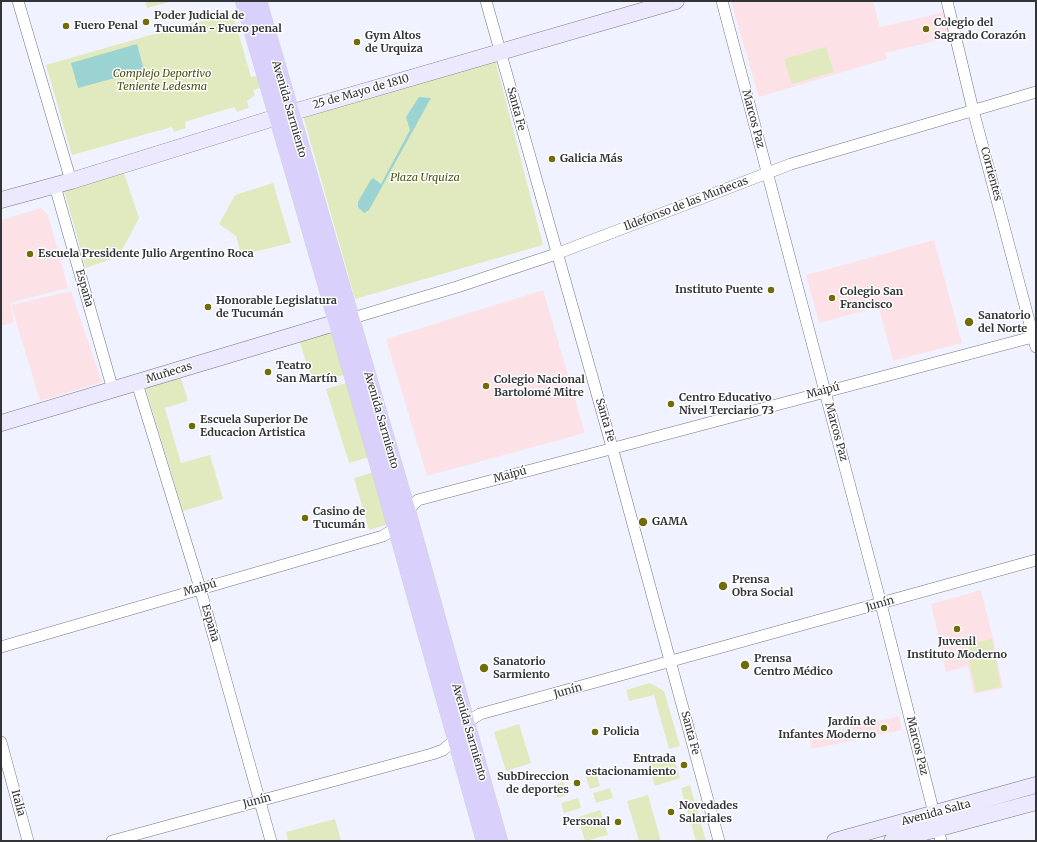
<!DOCTYPE html>
<meta charset="utf-8">
<style>
body{margin:0}
#map{position:relative;width:1037px;height:842px;overflow:hidden;background:#f0f3ff;font-family:Merriweather,serif}
canvas{display:block}
.frame{position:absolute;inset:0;border:2px solid #333438;pointer-events:none}
</style>
<div id="map">
<canvas width="1037" height="842"></canvas>
<div class="frame"></div>
</div>
<script>
const ctx = document.querySelector('canvas').getContext('2d');
ctx.lineJoin = 'round';
function paint(path, color) { ctx.fillStyle = color; ctx.fill(path, 'evenodd'); }
const toPath = rows => new Path2D(rows.map(r => 'M' + r).join(''));
function strokePath(path, color, width, dash) { ctx.strokeStyle = color; ctx.lineWidth = width; ctx.lineCap = dash ? 'butt' : 'round'; ctx.setLineDash(dash || []); ctx.stroke(path); }
function drawText(font, color, halo, rows, align = 'center') {
  ctx.font = font + ' Merriweather,serif'; ctx.lineWidth = 3; ctx.setLineDash([]); ctx.textBaseline = 'middle'; ctx.strokeStyle = halo; ctx.fillStyle = color; for (const [text, x, y, turn = 0] of rows) {
    ctx.save(); ctx.translate(x, y); ctx.rotate((+turn || 0) * Math.PI / 180); ctx.textAlign = isNaN(turn) ? turn : align; if (halo) ctx.strokeText(text, 0, 0); ctx.fillText(text, 0, 0); ctx.restore();
  }
}
const education = toPath([
 [731,1,873,1,880,27,945,12,952,37,885,53,887,59,759,97],
 [41,208,48,215,68,288,10,303,14,322,1,326,1,220],
 [934,240,962,343,893,361,879,307,819,323,806,275],
 [543,290,585,433,427,476,386,339],
 [71,291,102,382,40,401,11,305],
 [981,590,993,638,1003,688,974,694,968,666,946,672,931,604],
 [899,716,902,730,812,749,809,736]
]);
const green = toPath([
 [145,1,173,1,147,8],
 [233,14,251,77,257,76,260,88,253,90,255,95,247,101,249,108,237,112,234,107,185,122,186,128,174,132,172,127,72,155,46,65,196,22],
 [826,47,834,72,792,84,784,59],
 [495,59,543,245,355,299,302,112],
 [124,173,139,218,119,256,86,268,64,190],
 [273,183,291,243,241,255,236,236,219,224,235,195],
 [338,322,349,374,312,382,299,339],
 [180,375,188,401,165,408,181,463,210,455,223,499,183,511,145,386],
 [346,383,369,457,349,463,326,389],
 [374,472,389,524,369,530,354,478],
 [992,639,1001,687,976,692,966,648,970,647,969,644],
 [650,683,664,691,680,746,669,749,654,695,629,701,626,690],
 [519,724,531,763,506,771,494,732],
 [673,755,680,778,655,786,648,763],
 [596,773,600,786,590,789,586,776],
 [563,782,567,795,557,798,554,785],
 [690,785,706,841,696,841,681,788],
 [610,788,613,798,596,803,593,793],
 [648,795,661,841,639,841,627,801],
 [578,798,581,808,564,813,561,803],
 [600,810,608,835,585,841,578,817],
 [335,819,341,841,288,841,286,832]
]);
const water = toPath([
 [137,44,144,70,78,88,71,63],
 [419,97,431,98,369,210,364,213,358,207,358,202,370,181,373,178,381,184,410,130,406,117]
]);
const street = toPath([
 [18,1,71,181],
 [486,1,612,447,719,841],
 [722,1,881,604,941,841],
 [947,1,973,110,1036,347],
 [55,186,113,390],
 [346,320,457,287,556,254,791,164,1036,92],
 [137,383,200,588,271,841],
 [1,647,383,536,397,527,407,511,418,500,1036,336],
 [1,742,28,841],
 [112,841,432,754,443,750,457,738,466,723,480,714,1036,560]
]);
const secondary = toPath([
 [1,200,71,181,290,113,676,1],
 [1,423,338,322],
 [835,841,1036,785],
 [892,841,1036,802]
]);
const primary = toPath([
 [244,1,377,459,485,841],
 [258,1,407,511,499,841]
]);
const markers = [
 [146,22,4,"#706c0a"],
 [66,26,4,"#706c0a"],
 [926,29,4,"#706c0a"],
 [357,42,4,"#706c0a"],
 [552,159,4,"#706c0a"],
 [30,254,4,"#706c0a"],
 [771,290,4,"#706c0a"],
 [832,298,4,"#706c0a"],
 [208,307,4,"#706c0a"],
 [969,322,5,"#706c0a"],
 [268,372,4,"#706c0a"],
 [486,386,4,"#706c0a"],
 [671,404,4,"#706c0a"],
 [192,426,4,"#706c0a"],
 [305,518,4,"#706c0a"],
 [643,522,5,"#706c0a"],
 [723,586,5,"#706c0a"],
 [957,629,4,"#706c0a"],
 [745,665,5,"#706c0a"],
 [484,668,5,"#706c0a"],
 [884,728,4,"#706c0a"],
 [595,732,4,"#706c0a"],
 [684,765,4,"#706c0a"],
 [577,783,4,"#706c0a"],
 [671,812,4,"#706c0a"],
 [618,822,4,"#706c0a"]
];
const poiNames = [
 ["Poder Judicial de",154,16],
 ["Tucumán - Fuero penal",154,29],
 ["Colegio del",934,23],
 ["Sagrado Corazón",934,36],
 ["Fuero Penal",74,26],
 ["Gym Altos",365,36],
 ["de Urquiza",365,49],
 ["Galicia Más",560,159],
 ["Escuela Presidente Julio Argentino Roca",38,254],
 ["Instituto Puente",763,290,"right"],
 ["Colegio San",840,292],
 ["Francisco",840,305],
 ["Honorable Legislatura",216,301],
 ["de Tucumán",216,314],
 ["Sanatorio",978,316],
 ["del Norte",978,329],
 ["Teatro",276,366],
 ["San Martín",276,379],
 ["Colegio Nacional",494,380],
 ["Bartolomé Mitre",494,393],
 ["Centro Educativo",679,398],
 ["Nivel Terciario 73",679,411],
 ["Escuela Superior De",200,420],
 ["Educacion Artistica",200,433],
 ["Casino de",313,512],
 ["Tucumán",313,525],
 ["GAMA",652,522],
 ["Prensa",732,580],
 ["Obra Social",732,593],
 ["Juvenil",957,642,"center"],
 ["Instituto Moderno",957,655,"center"],
 ["Prensa",754,659],
 ["Centro Médico",754,672],
 ["Sanatorio",493,662],
 ["Sarmiento",493,675],
 ["Jardín de",876,722,"right"],
 ["Infantes Moderno",876,735,"right"],
 ["Policia",603,732],
 ["Entrada",676,759,"right"],
 ["estacionamiento",676,772,"right"],
 ["SubDireccion",569,777,"right"],
 ["de deportes",569,790,"right"],
 ["Novedades",679,806],
 ["Salariales",679,819],
 ["Personal",610,822,"right"]
];
const parkNames = [
 ["Complejo Deportivo",162,74],
 ["Teniente Ledesma",162,87],
 ["Plaza Urquiza",425,178]
];
const streetNames = [
 ["25 de Mayo de 1810",361,92,-16],
 ["Avenida Sarmiento",289,109,74],
 ["Santa Fe",516,109,75],
 ["Marcos Paz",753,119,75],
 ["Corrientes",991,174,75],
 ["Ildefonso de las Muñecas",686,204,-21],
 ["España",84,288,74],
 ["Muñecas",169,373,-17],
 ["Maipú",823,391,-15],
 ["Avenida Sarmiento",381,420,74],
 ["Santa Fe",605,420,74],
 ["Marcos Paz",836,432,75],
 ["Maipú",510,475,-15],
 ["Maipú",200,588,-16],
 ["Junín",880,604,-16],
 ["España",210,623,74],
 ["Junín",568,691,-16],
 ["Avenida Sarmiento",469,732,74],
 ["Santa Fe",690,733,75],
 ["Marcos Paz",917,746,76],
 ["Junín",257,801,-15],
 ["Italia",18,803,75],
 ["Avenida Salta",936,813,-15]
];
paint(education, '#fce2e7');
paint(green, '#e1e9be');
paint(water, '#9ad3d2');
strokePath(street, '#737680', 12);
strokePath(secondary, '#737680', 17);
strokePath(primary, '#d2d2d3', 18);
strokePath(street, '#fff', 11);
strokePath(secondary, '#ece8fd', 16);
strokePath(primary, '#d9d0fb', 17);
for (const [x, y, r, color] of markers) { const dot = new Path2D(); dot.arc(x, y, r, 0, 2 * Math.PI); ctx.fillStyle = color; ctx.fill(dot); strokePath(dot, '#fff', 1.5); }
drawText('bold 11px', '#333438', '#fff', poiNames, 'left');
drawText('italic 11px', '#4a520e', '#fff', parkNames);
drawText('11px', '#333438', '#fff', streetNames);
</script>
